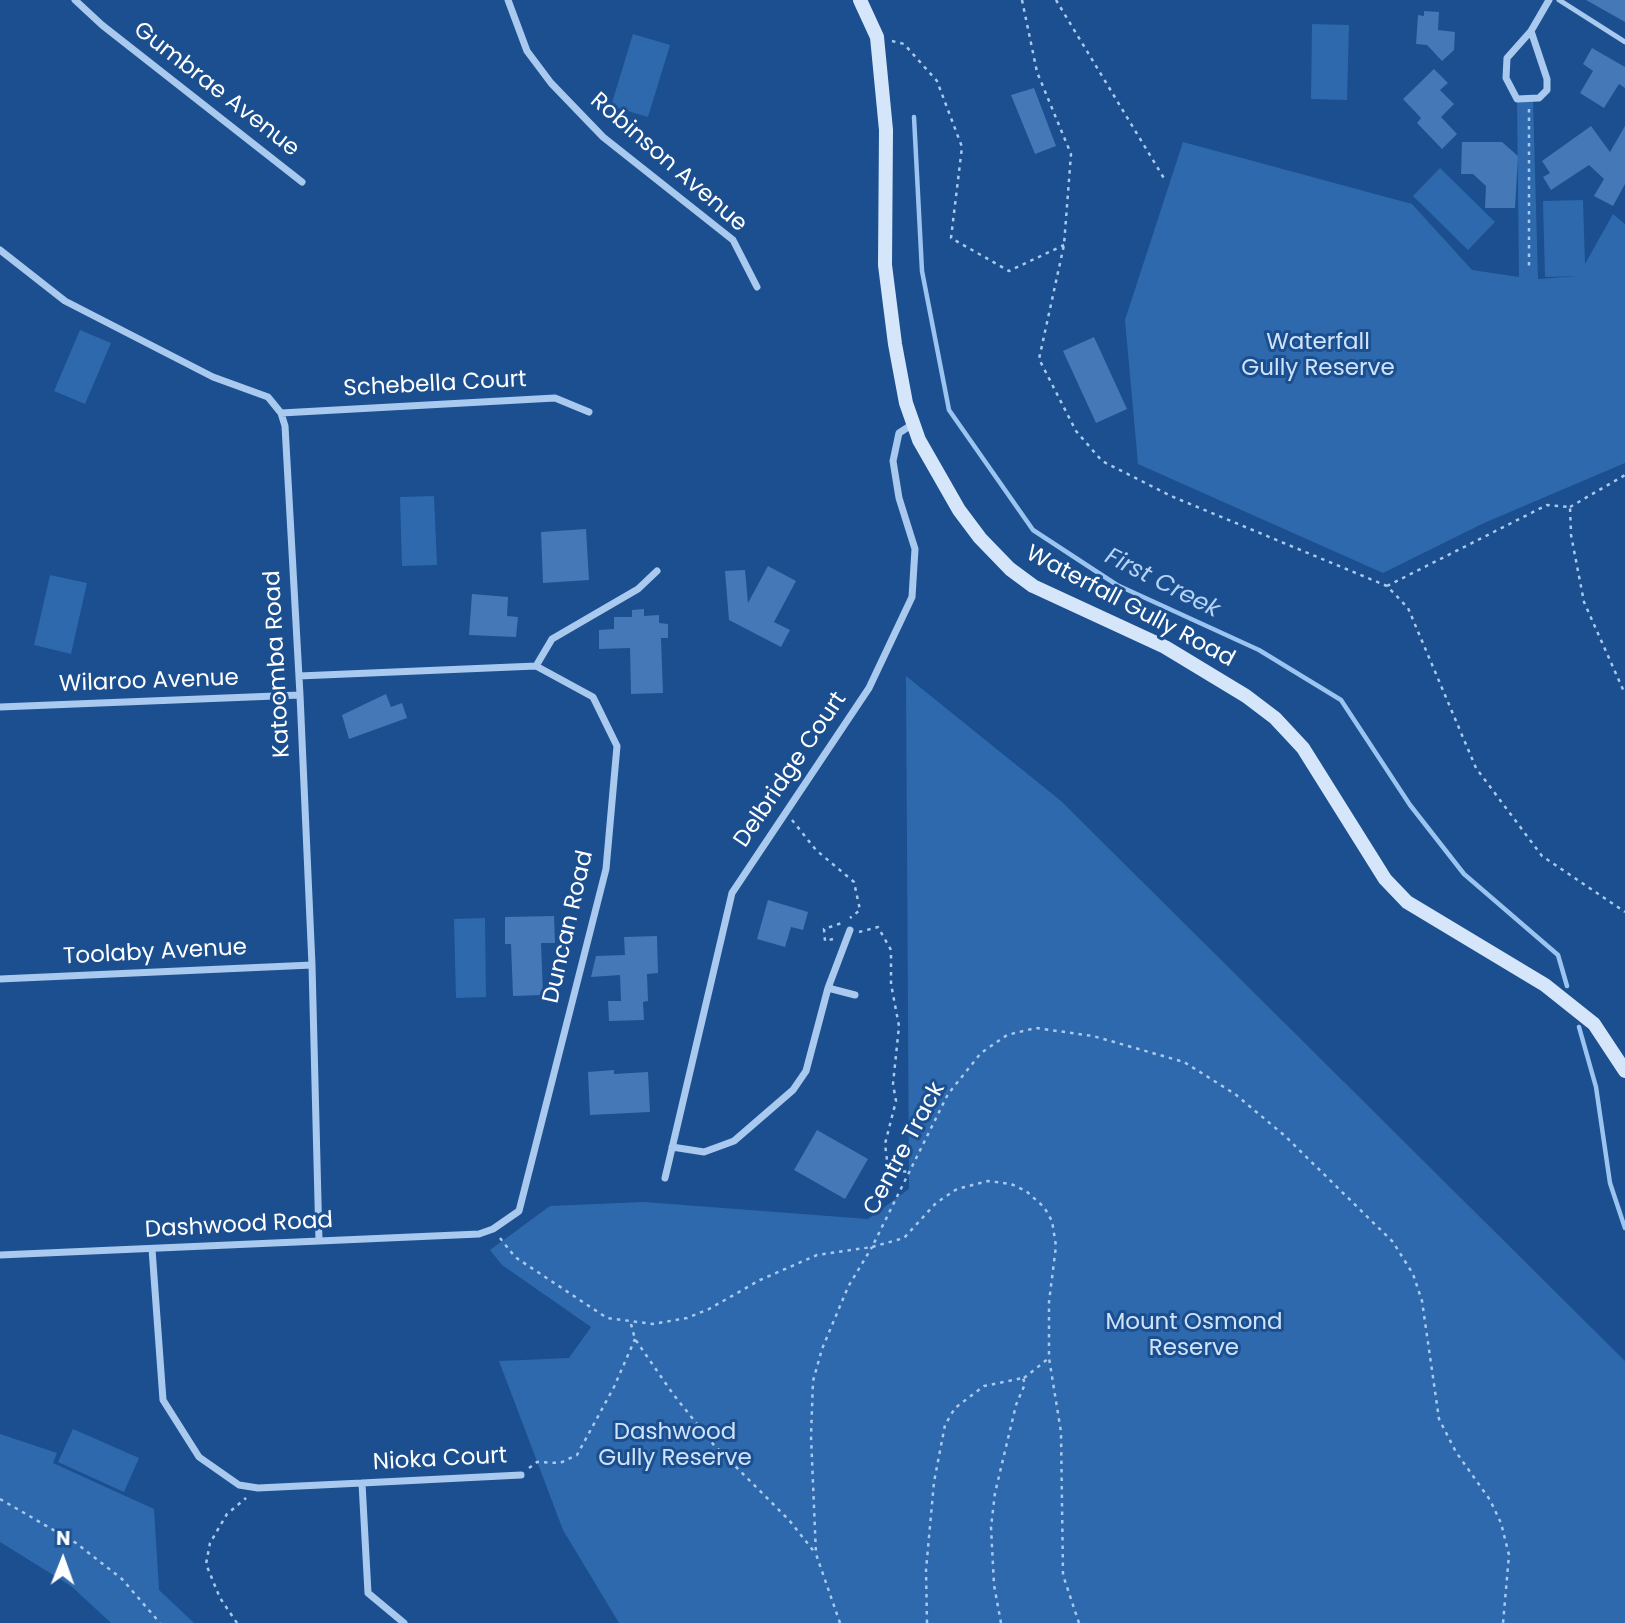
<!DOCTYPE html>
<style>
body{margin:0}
#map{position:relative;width:1625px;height:1623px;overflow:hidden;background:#1b4f8f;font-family:Poppins,sans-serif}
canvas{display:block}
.north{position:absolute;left:28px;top:1525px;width:70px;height:70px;-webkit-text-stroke:5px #1b4f8f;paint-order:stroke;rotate:1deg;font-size:19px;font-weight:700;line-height:28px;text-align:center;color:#fff}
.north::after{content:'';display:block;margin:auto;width:24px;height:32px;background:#fff;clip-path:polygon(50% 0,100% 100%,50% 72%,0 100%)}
</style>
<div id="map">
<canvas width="1625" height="1623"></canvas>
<div class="north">N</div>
</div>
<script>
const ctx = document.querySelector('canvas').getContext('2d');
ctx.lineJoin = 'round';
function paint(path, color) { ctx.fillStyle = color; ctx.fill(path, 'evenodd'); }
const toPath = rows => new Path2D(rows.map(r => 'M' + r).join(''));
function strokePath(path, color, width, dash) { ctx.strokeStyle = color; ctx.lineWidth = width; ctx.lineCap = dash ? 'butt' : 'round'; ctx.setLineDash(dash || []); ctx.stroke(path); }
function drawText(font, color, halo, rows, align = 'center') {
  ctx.font = font + ' Poppins,sans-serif'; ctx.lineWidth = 6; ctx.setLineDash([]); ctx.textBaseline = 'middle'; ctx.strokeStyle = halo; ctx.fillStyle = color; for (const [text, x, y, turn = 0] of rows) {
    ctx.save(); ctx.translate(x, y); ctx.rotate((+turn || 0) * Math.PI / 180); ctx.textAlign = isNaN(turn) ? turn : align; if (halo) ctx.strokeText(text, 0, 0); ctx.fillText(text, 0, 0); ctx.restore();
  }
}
const green = toPath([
 [1312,24,1349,25,1347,100,1311,99],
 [633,34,670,45,648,117,611,106],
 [1517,99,1533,99,1538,279,1579,276,1545,277,1543,201,1583,200,1585,264,1613,214,1625,224,1625,463,1484,523,1383,573,1138,464,1125,320,1183,142,1412,204,1472,270,1519,277],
 [1440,168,1495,222,1468,250,1413,196],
 [80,330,111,343,85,404,54,391],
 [434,496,437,565,402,566,400,497],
 [50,575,87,583,71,654,34,645],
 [906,676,1061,801,1625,1361,1625,1623,619,1623,563,1530,499,1361,569,1358,591,1327,502,1265,490,1250,550,1206,644,1202,868,1219,909,1189],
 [485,918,486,997,456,998,454,919],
 [73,1429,139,1458,124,1492,58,1462],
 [0,1434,57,1453,53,1463,154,1509,159,1590,194,1623,111,1623,71,1586,0,1542]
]);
const stream = toPath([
 [914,117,922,271,949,410,1033,530,1117,585,1259,650,1341,700,1410,805,1464,874,1558,955,1567,986],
 [1579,1027,1596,1087,1610,1183,1625,1228]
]);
const building = toPath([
 [1586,0,1625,0,1625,22],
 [1424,11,1439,12,1438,30,1455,32,1454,50,1442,61,1427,45,1416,44,1418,15,1424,16],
 [1592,48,1625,67,1625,88,1619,84,1604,108,1580,93,1593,71,1583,64],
 [1434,69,1448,83,1440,90,1454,104,1441,117,1457,134,1442,149,1417,123,1421,118,1403,99],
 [1034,88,1056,146,1035,154,1011,95],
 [1591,126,1610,152,1625,126,1625,184,1613,206,1594,196,1604,179,1589,165,1551,190,1543,177,1550,173,1542,161],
 [1462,142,1502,142,1518,156,1515,208,1485,208,1486,186,1473,174,1461,174],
 [1094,337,1127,409,1096,423,1063,351],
 [586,529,589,580,543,583,541,532],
 [768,566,796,581,774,622,790,630,781,647,729,620,725,571,745,570,748,603],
 [472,594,508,597,507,616,518,617,516,637,469,635],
 [644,609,644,616,659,615,659,623,668,624,668,638,661,638,663,693,631,694,630,648,599,649,599,630,614,629,614,617,632,617,632,610],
 [386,694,391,707,402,703,407,718,349,739,342,715],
 [768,900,808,912,803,930,791,927,785,947,757,939],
 [554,916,555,943,541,943,543,995,513,996,511,944,505,944,505,917],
 [657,936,658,973,647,974,648,1001,643,1002,644,1020,609,1021,608,1001,621,1001,620,975,591,977,596,956,625,955,624,937],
 [614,1070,614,1074,648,1072,650,1112,590,1115,588,1072],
 [817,1130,868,1159,845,1199,794,1170]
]);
const path = toPath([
 [1022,0,1037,72,1071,154,1064,245,1039,359,1076,431,1102,461,1171,496,1387,586,1408,608,1476,768,1542,856,1625,912],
 [1056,0,1165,180],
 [892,41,904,44,937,81,962,147,951,238,1009,271,1064,245],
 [1529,109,1529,270],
 [1570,507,1625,475],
 [1387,586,1547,505,1570,507,1571,535,1584,602,1625,694],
 [792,820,816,850,854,882,860,910,850,918],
 [859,932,878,927,891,950,891,984,899,1026,893,1084,896,1101,885,1144,887,1160,893,1170,909,1172],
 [833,939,825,941,824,929,842,923],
 [500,1238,515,1257,607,1318,653,1324,687,1318,709,1309,760,1280,817,1255,872,1247],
 [631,1324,635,1339,673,1394,713,1444,789,1520,816,1554],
 [1024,1378,1049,1358],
 [529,1468,537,1462,560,1463,577,1455,614,1387,635,1339],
 [0,1499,76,1543,122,1579,160,1623],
 [237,1623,220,1598,206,1564,210,1543,227,1514,246,1498],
 [840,1623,816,1554,811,1436,813,1381,822,1349,848,1287,872,1247],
 [927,1623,926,1570,934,1482,945,1425,955,1408,984,1386,1023,1378],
 [1001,1623,994,1585,991,1527,995,1493,1016,1405,1025,1384,1023,1378],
 [1079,1623,1063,1575,1061,1432,1049,1358,1049,1302,1056,1246,1052,1221,1044,1207,1026,1191,1011,1184,988,1181,957,1189,936,1203,904,1238,872,1247,948,1094,981,1053,1007,1035,1036,1028,1093,1036,1184,1062,1235,1094,1285,1136,1393,1242,1413,1274,1422,1301,1439,1419,1456,1452,1490,1500,1501,1523,1509,1555,1503,1623]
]);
const lane = toPath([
 [1559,0,1625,42]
]);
const street = toPath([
 [75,0,102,25,302,182],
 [508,0,527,51,551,83,603,137,733,240,757,287],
 [1531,31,1547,79,1547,90,1539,98,1517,99,1506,78,1507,58,1531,31,1549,0],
 [0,250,65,301,213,377,268,397,281,413,285,426,300,695,312,965,319,1241],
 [281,413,555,398,589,412],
 [536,666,552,639,638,589,657,571],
 [0,707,300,695],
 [0,979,312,965],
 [828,988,855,995],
 [672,1147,704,1152,734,1141,793,1090,806,1071,828,988,850,930],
 [665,1178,732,893,869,688,912,597,915,549,899,498,893,461,899,433,913,424],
 [152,1249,163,1400,199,1457,239,1485,258,1488,362,1483,368,1593,404,1623],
 [0,1255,479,1234,493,1229,519,1211,606,869,617,746,593,697,536,666,299,676],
 [362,1483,521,1475]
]);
const secondary = toPath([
 [860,0,877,37,886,130,885,265,895,344,906,403,919,440,959,510,980,538,1010,569,1033,586,1165,647,1246,696,1275,718,1303,748,1385,879,1407,902,1545,985,1594,1024,1625,1071]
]);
const streetNames = [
 ["Gumbrae Avenue",216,90,38],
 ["Robinson Avenue",668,163,41],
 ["Schebella Court",435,385,-3],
 ["Waterfall Gully Road",1130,607,28],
 ["Katoomba Road",278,664,-93],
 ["Wilaroo Avenue",149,682,-2],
 ["Delbridge Court",791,770,-56],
 ["Duncan Road",569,927,-77],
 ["Toolaby Avenue",155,953,-3],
 ["Centre Track",905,1149,-62],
 ["Dashwood Road",239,1226,-3],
 ["Nioka Court",440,1460,-3]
];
const parkNames = [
 ["Waterfall",1318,343],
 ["Gully Reserve",1318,369],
 ["Mount Osmond",1194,1323],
 ["Reserve",1194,1349],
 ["Dashwood",675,1433],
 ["Gully Reserve",675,1459]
];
const waterNames = [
 ["First Creek",1162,584,27]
];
paint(green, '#2e69ad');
strokePath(stream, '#9cc4f0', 4.5);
paint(building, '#4478b7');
strokePath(path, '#a9c9ee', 2.5, [3.5, 5]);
strokePath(lane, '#a9c9ee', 5);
strokePath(street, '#a9c9ee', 7);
strokePath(secondary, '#d6e6fa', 14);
drawText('23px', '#fff', '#1b4f8f', streetNames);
drawText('23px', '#cfe3fa', '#1b4f8f', parkNames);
drawText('italic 24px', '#b5d3f5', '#1b4f8f', waterNames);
</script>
